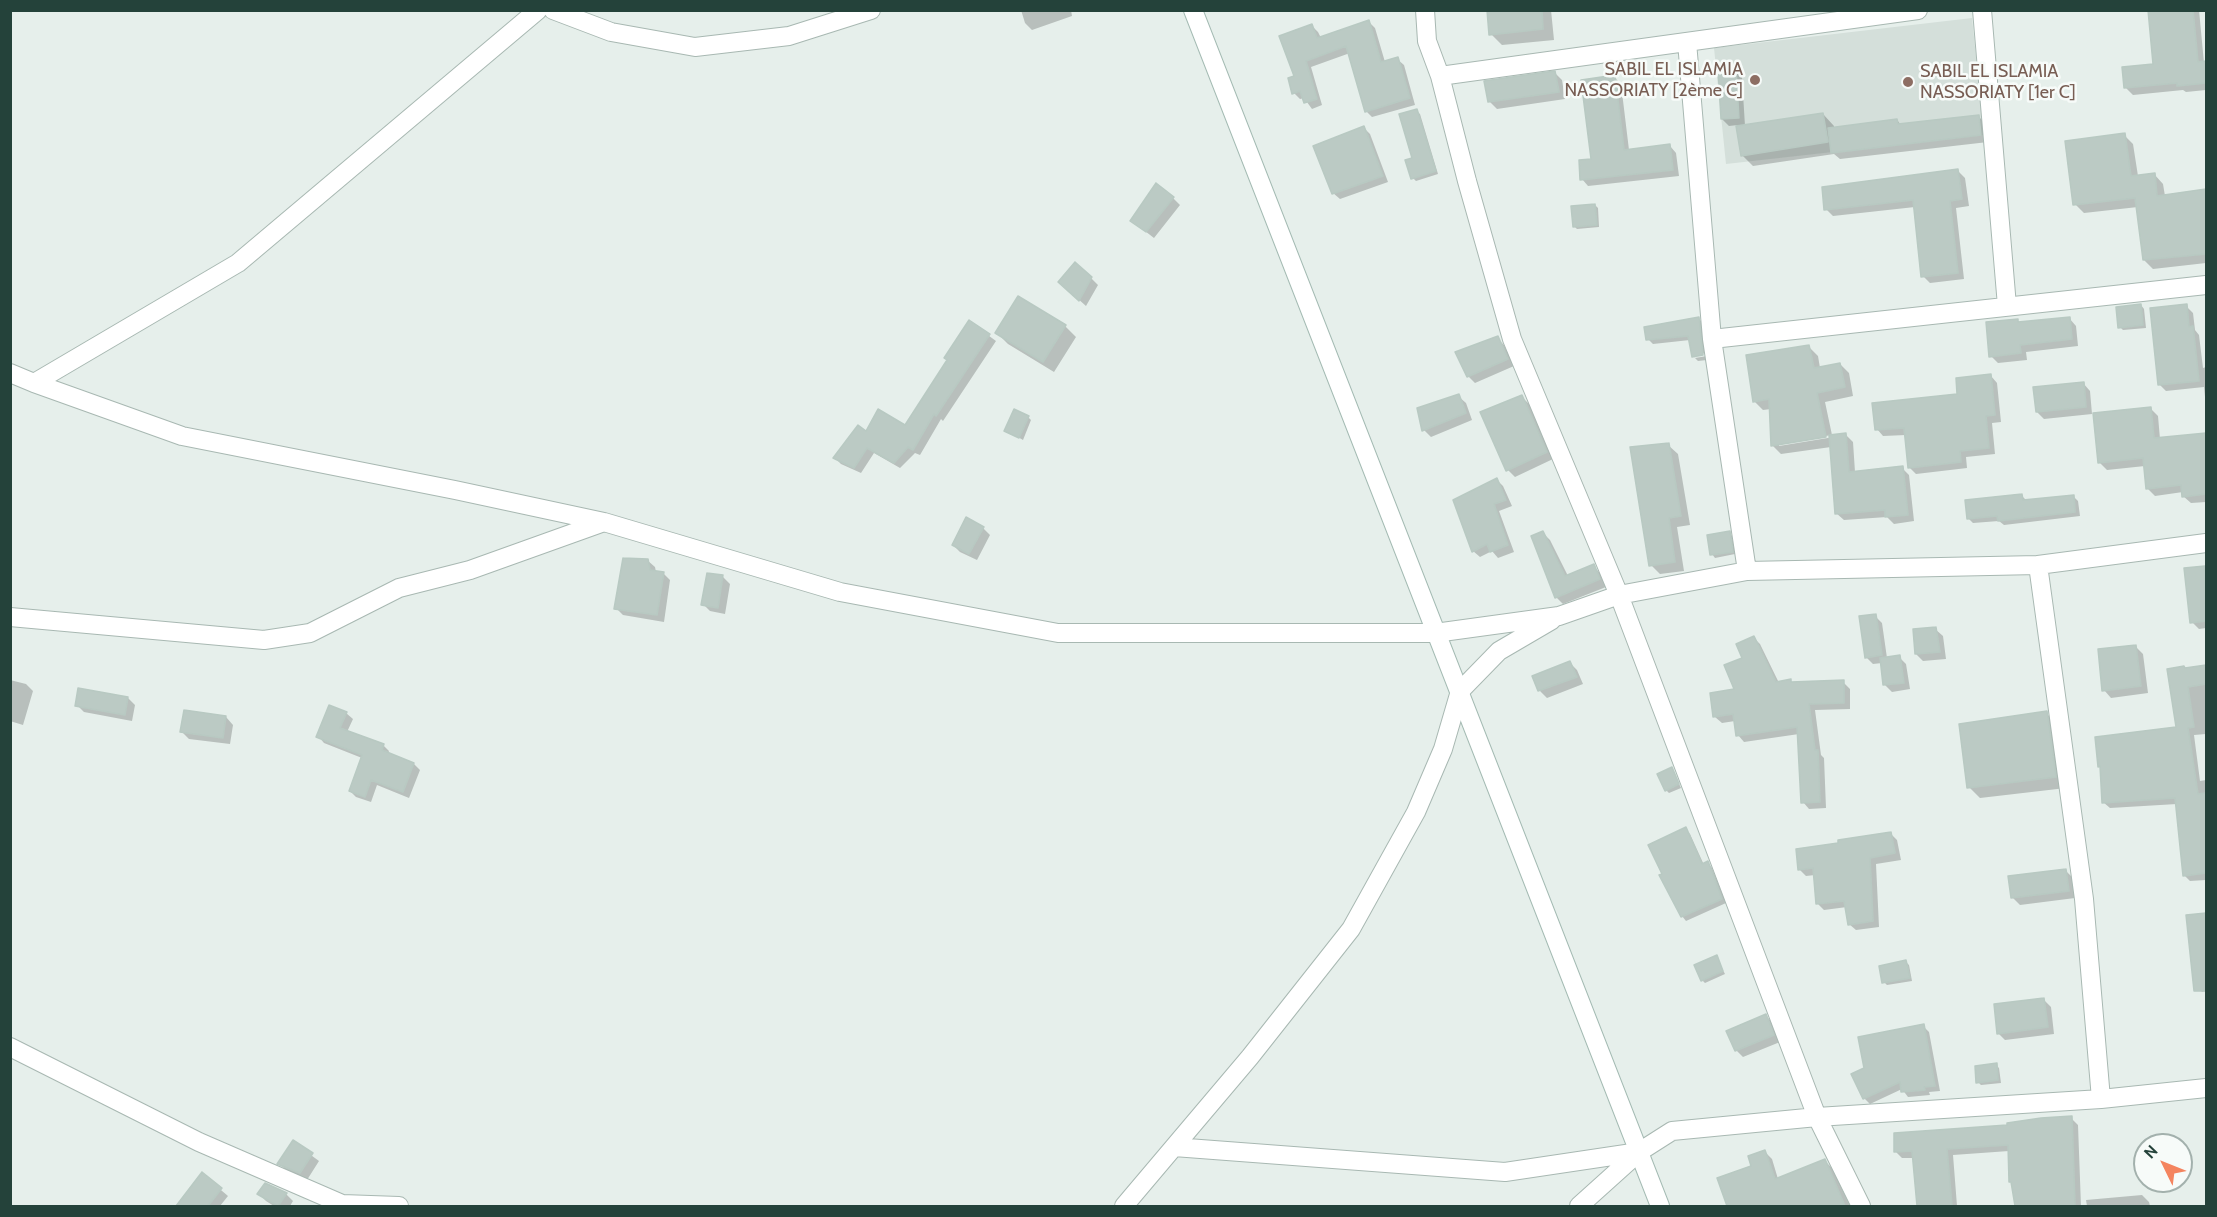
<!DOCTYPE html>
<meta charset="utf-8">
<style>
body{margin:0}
#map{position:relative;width:2217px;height:1217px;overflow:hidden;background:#e6efeb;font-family:Cabin,sans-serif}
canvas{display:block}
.frame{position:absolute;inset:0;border:12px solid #24423a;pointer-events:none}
.north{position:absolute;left:2133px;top:1133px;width:60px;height:60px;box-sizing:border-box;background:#f7fbf9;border:2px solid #a3b1ad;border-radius:50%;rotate:313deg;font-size:16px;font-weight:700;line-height:24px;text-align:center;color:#24423a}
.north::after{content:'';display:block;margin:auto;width:21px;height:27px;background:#f4845f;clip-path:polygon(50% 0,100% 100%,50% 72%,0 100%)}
</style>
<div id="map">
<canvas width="2217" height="1217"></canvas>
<div class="frame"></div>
<div class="north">N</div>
</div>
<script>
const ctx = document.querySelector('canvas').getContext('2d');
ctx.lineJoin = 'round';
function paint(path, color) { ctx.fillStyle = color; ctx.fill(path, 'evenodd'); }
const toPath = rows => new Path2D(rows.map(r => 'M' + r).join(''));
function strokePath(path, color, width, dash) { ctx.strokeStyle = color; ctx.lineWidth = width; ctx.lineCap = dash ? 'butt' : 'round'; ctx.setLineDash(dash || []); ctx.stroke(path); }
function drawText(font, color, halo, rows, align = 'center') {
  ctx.font = font + ' Cabin,sans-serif'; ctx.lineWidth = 5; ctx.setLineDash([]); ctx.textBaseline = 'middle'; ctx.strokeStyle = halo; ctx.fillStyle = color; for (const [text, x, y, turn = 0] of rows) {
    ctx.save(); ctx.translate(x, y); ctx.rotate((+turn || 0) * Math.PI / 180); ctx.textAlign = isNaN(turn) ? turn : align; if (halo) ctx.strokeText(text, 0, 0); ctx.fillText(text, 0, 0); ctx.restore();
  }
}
const built = toPath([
 [1972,18,1984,135,1726,164,1714,48]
]);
const shadow = toPath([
 [1021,10,1071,10,1072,16,1032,30,1025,23],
 [1488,10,1551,10,1554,40,1502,45,1491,34],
 [2149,10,2199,10,2204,63,2206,63,2206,90,2186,92,2183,90,2133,95,2126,88,2155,65],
 [1369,22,1375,28,1385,62,1397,59,1404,65,1415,105,1372,117,1366,111,1350,53,1311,67,1322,105,1312,109,1304,98,1300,99,1294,93,1296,77,1312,26,1318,32,1321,38],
 [1735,70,1742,77,1745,126,1823,114,1834,126,1834,129,1897,120,1901,125,1979,117,1986,124,1988,142,1840,159,1834,154,1753,166,1742,155,1738,125,1729,126,1722,119],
 [1555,73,1562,80,1565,99,1497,109,1489,101],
 [1614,77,1621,84,1629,150,1670,146,1676,153,1679,176,1588,186,1582,179,1592,161],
 [1416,111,1420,114,1438,174,1416,181,1413,178],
 [1364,128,1370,134,1388,182,1340,199,1333,193],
 [2124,135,2133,144,2138,176,2154,174,2163,184,2165,196,2206,191,2206,263,2153,269,2144,260,2138,207,2084,213,2075,204],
 [1958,171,1965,178,1969,206,1956,208,1964,279,1930,283,1923,276,1915,207,1833,216,1826,209],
 [1173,198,1180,205,1154,238,1132,221],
 [1595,205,1598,208,1599,227,1577,229,1574,226],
 [1091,278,1098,285,1086,306,1067,289],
 [2141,305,2144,309,2146,328,2123,330,2120,327],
 [2186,306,2193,313,2195,330,2199,335,2203,368,2206,367,2206,407,2204,387,2166,391,2159,384],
 [1698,318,1703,323,1706,353,1695,355,1695,358,1690,340,1653,344,1648,339],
 [2069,318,2076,326,2078,346,2026,352,2027,360,1998,363,1991,356,2017,320,2020,324],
 [970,322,996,341,943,421,941,419,920,455,915,453,900,468,874,453,861,473,841,464,835,458,866,433,905,427,949,361],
 [1065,326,1076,337,1054,372,1008,344,997,333],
 [1497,338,1504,345,1514,366,1475,383,1468,376],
 [1809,347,1818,356,1820,368,1840,364,1849,373,1853,396,1825,402,1832,435,1779,443,1779,446,1846,435,1853,442,1855,472,1902,468,1909,475,1914,521,1894,524,1887,517,1844,520,1836,513,1831,447,1781,454,1772,445,1771,409,1763,410,1754,401],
 [1707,356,1707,360,1698,361,1695,358],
 [1991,376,1997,383,2001,422,1992,423,1995,454,1966,457,1967,468,1916,474,1909,467,1906,435,1883,436,1877,429,1959,395],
 [2083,383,2090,391,2092,414,2044,419,2037,412],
 [1458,396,1466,403,1472,420,1431,437,1424,430,1419,409],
 [1522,397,1529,404,1553,459,1515,477,1508,470],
 [2150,408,2158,416,2160,439,2206,434,2206,502,2191,503,2183,496,2183,492,2155,496,2147,488,2145,466,2107,470,2099,462],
 [1028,417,1031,420,1023,440,1006,430],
 [1668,445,1678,454,1690,525,1677,527,1684,571,1660,574,1651,565],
 [1496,479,1503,486,1512,506,1499,511,1514,552,1498,558,1492,551,1480,557,1473,551],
 [2022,496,2027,501,2073,496,2078,501,2080,516,2004,525,1999,521,1973,523,1968,518],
 [983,528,990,535,977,560,960,552,953,545],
 [1543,533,1550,540,1568,576,1593,566,1600,573,1606,587,1563,604,1556,597],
 [1729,533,1732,536,1735,554,1715,558,1712,554],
 [647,560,655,567,656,572,663,573,670,580,664,622,623,615,616,608],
 [2204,567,2206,570,2206,628,2199,629,2192,622],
 [723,577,730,584,725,614,710,611,703,604],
 [1875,616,1882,623,1887,658,1899,657,1906,664,1910,689,1892,692,1885,685,1882,663,1873,664,1866,657],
 [1935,629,1943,636,1946,659,1923,661,1916,654],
 [1754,638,1760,644,1779,683,1790,681,1792,683,1843,682,1850,689,1850,709,1815,710,1821,755,1824,758,1826,808,1809,809,1803,802,1799,734,1744,742,1738,735,1735,721,1722,723,1715,717,1736,691,1744,659],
 [2136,647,2143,654,2148,693,2111,698,2104,690],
 [1570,663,1577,670,1583,684,1547,698,1540,691,1534,677],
 [2206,667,2206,734,2194,735,2200,781,2206,780,2206,880,2190,881,2184,875,2177,804,2110,808,2103,802,2102,769,2099,766,2178,728,2186,669],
 [10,680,26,684,33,691,23,725,10,721],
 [128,698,135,705,132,721,84,712,77,705],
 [346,713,353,719,347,732,383,745,389,751,388,754,414,764,420,770,409,798,377,785,371,802,356,797,350,791,362,758,324,743,318,736],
 [2046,713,2057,724,2066,788,1980,798,1969,787],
 [226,717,233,725,230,744,189,739,182,732],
 [1672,769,1681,788,1669,793,1666,790],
 [1685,829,1690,834,1704,865,1708,863,1712,868,1726,903,1686,921,1682,916,1664,874],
 [1890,833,1897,840,1901,860,1876,864,1879,927,1856,930,1849,924,1847,907,1824,910,1817,903,1815,875,1806,876,1799,869],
 [2066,871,2073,878,2075,898,2020,905,2012,897],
 [2206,914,2206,991,2202,992,2195,985,2188,916],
 [1716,957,1725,974,1705,983,1702,980],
 [1906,962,1909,965,1912,981,1887,985,1884,982],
 [2044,1000,2051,1007,2054,1034,2005,1040,1998,1033],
 [1765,1015,1773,1023,1780,1042,1743,1057,1736,1050],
 [1923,1026,1929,1032,1940,1091,1929,1092,1930,1095,1908,1097,1902,1089,1870,1104,1864,1098],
 [1996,1065,1999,1068,2001,1083,1981,1085,1978,1082],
 [2071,1118,2078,1125,2081,1206,2017,1206,2009,1151,1953,1155,1957,1206,1918,1206,1914,1158,1902,1158,1896,1152,2008,1127],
 [293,1142,319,1161,307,1180,286,1170,279,1163],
 [1765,1152,1772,1159,1778,1179,1825,1161,1832,1168,1850,1206,1728,1206,1718,1179,1753,1167],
 [202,1174,228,1196,220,1206,177,1206],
 [265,1185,286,1194,293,1201,290,1206,274,1206,266,1201,259,1194],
 [2142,1195,2149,1202,2150,1206,2087,1206,2086,1200]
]);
const building = toPath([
 [1487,10,1542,10,1543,29,1489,35,1487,10],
 [2148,10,2193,10,2198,62,2206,61,2206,83,2177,86,2177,83,2124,88,2122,67,2153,64,2148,10],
 [1369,20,1381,62,1398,57,1410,98,1365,112,1346,46,1306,61,1317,99,1304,103,1300,91,1292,94,1288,78,1294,76,1279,36,1312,24,1317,38,1369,20],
 [1718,69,1736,69,1739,118,1721,119,1718,69],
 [1555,71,1559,92,1488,102,1484,81,1555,71],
 [1615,75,1624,150,1670,144,1673,170,1580,180,1579,160,1591,159,1581,80,1615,75],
 [1417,109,1436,171,1411,179,1405,160,1412,158,1399,114,1417,109],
 [1823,113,1828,142,1741,156,1736,126,1823,113],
 [1979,115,1981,135,1831,153,1828,128,1897,119,1898,124,1979,115],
 [1364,126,1383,176,1332,194,1313,146,1364,126],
 [2125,133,2131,176,2155,173,2157,196,2206,189,2206,254,2143,260,2135,198,2073,205,2065,141,2125,133],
 [1958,169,1962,199,1950,201,1958,273,1921,277,1913,200,1824,210,1822,187,1958,169],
 [1156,183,1174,197,1146,232,1130,221,1156,183],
 [1595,204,1597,225,1573,227,1571,206,1595,204],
 [1075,262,1092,277,1079,301,1058,282,1075,262],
 [1018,296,1066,325,1043,362,995,333,1018,296],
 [2141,304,2143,325,2118,328,2116,307,2141,304],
 [2187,304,2189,327,2193,326,2199,381,2158,385,2150,308,2187,304],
 [1699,317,1703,355,1692,357,1688,336,1646,340,1644,327,1699,317],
 [2070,317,2072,339,2020,345,2021,353,1989,357,1986,322,2018,319,2018,322,2070,317],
 [969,320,990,334,936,416,934,414,913,450,908,447,894,463,867,448,854,468,833,458,858,425,866,431,878,409,905,425,947,360,944,358,969,320],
 [1498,336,1508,359,1467,377,1455,352,1498,336],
 [1809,345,1814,368,1840,363,1845,387,1817,393,1826,437,1771,446,1769,399,1753,402,1746,355,1809,345],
 [1991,374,1995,415,1986,416,1989,448,1960,451,1961,462,1908,468,1904,428,1875,430,1872,403,1957,394,1956,378,1991,374],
 [2084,382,2086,407,2036,412,2033,387,2084,382],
 [1459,394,1466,413,1422,431,1417,408,1459,394],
 [1522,395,1547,452,1506,471,1480,412,1522,395],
 [2151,407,2154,438,2206,433,2206,494,2182,497,2181,485,2146,489,2143,458,2098,463,2093,413,2151,407],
 [1014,409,1029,416,1019,438,1004,431,1014,409],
 [1846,433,1849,472,1903,466,1908,515,1885,517,1885,510,1835,514,1829,435,1846,433],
 [1669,443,1681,516,1669,518,1675,562,1649,566,1630,447,1669,443],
 [1497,478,1506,500,1494,504,1508,545,1490,552,1487,544,1472,552,1453,500,1497,478],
 [2022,494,2023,500,2074,495,2075,512,1998,521,1997,516,1967,519,1965,500,2022,494],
 [966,517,984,527,969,554,952,545,966,517],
 [1543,531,1565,576,1594,564,1600,579,1555,598,1531,536,1543,531],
 [1730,531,1733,552,1710,555,1707,535,1730,531],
 [623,558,648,559,650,570,664,572,657,615,614,609,623,558],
 [2205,566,2206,621,2190,623,2184,568,2205,566],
 [707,573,723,575,718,608,701,605,707,573],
 [1876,614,1882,655,1865,658,1859,616,1876,614],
 [1936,627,1940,652,1915,654,1913,629,1936,627],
 [1754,636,1776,682,1791,679,1791,682,1844,680,1844,703,1809,704,1815,750,1818,750,1820,802,1801,803,1797,727,1736,736,1733,714,1713,717,1710,693,1734,689,1724,665,1742,658,1736,644,1754,636],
 [2136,645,2141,686,2102,691,2098,649,2136,645],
 [1900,655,1904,683,1883,685,1880,658,1900,655],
 [1570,661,1577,677,1538,691,1532,676,1570,661],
 [2206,665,2206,684,2188,687,2194,727,2188,728,2198,794,2206,793,2206,873,2183,876,2175,798,2102,803,2100,766,2098,767,2095,737,2176,727,2167,669,2184,666,2185,668,2206,665],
 [78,688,128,697,125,715,75,706,78,688],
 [329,705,347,712,340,728,384,744,382,750,414,763,403,792,371,780,365,797,349,791,362,755,316,737,329,705],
 [184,710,226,716,223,738,180,732,184,710],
 [2047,711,2056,777,1967,788,1959,724,2047,711],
 [1672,767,1679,784,1665,791,1657,774,1672,767],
 [1686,827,1702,864,1708,861,1722,899,1681,917,1659,875,1662,874,1648,845,1686,827],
 [1891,832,1895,853,1870,858,1873,921,1848,925,1844,901,1816,904,1813,868,1798,870,1796,849,1838,843,1838,840,1891,832],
 [2066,869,2069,891,2011,898,2008,876,2066,869],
 [2206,913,2206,991,2194,991,2186,915,2206,913],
 [1717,955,1723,971,1701,981,1694,965,1717,955],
 [1906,960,1910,978,1882,983,1879,966,1906,960],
 [2044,998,2048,1027,1997,1034,1994,1004,2044,998],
 [1766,1014,1774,1035,1735,1051,1726,1031,1766,1014],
 [1924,1024,1935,1086,1924,1087,1925,1090,1901,1092,1900,1082,1863,1099,1851,1074,1864,1068,1858,1037,1924,1024],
 [1997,1063,1998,1080,1976,1083,1975,1066,1997,1063],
 [2072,1116,2075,1206,2015,1206,2011,1182,2009,1182,2008,1145,1947,1149,1952,1206,1917,1206,1912,1151,1894,1152,1894,1133,2007,1125,2007,1123,2041,1118,2072,1116],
 [293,1140,313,1153,300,1173,277,1164,293,1140],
 [1765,1150,1775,1179,1825,1159,1845,1206,1727,1206,1717,1178,1751,1166,1748,1156,1765,1150],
 [202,1172,222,1188,208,1206,176,1206,202,1172],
 [265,1183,287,1193,278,1206,257,1194,265,1183]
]);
const street = toPath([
 [553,10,611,32,695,47,789,36,871,10],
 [1425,10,1427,41,1440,76,1467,181,1512,339,1619,595,1817,1117,1861,1206],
 [1982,10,2007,306],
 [1687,42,1712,339,1747,571],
 [1440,76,1918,10],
 [1712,339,2206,285],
 [10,373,34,383,182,436,455,490,604,522,840,592,1058,633,1435,633,1559,616,1619,595,1747,571,2038,565,2206,543],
 [34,383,238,263,538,10],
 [2038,565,2084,899,2101,1099],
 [10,617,264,640,310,633,399,588,470,570,604,522],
 [10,1047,199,1142,342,1204,399,1206],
 [1174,1147,1505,1172,1639,1152,1672,1131,1817,1117,2101,1099,2206,1088],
 [1124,1206,1250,1057,1351,929,1416,812,1443,749,1460,691,1499,651,1552,620],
 [1579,1206,1639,1152]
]);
const secondary = toPath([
 [1193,10,1660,1206]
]);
const markers = [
 [1755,80,6,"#8d6e63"],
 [1908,82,6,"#8d6e63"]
];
const educationNames = [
 ["SABIL EL ISLAMIA",1743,70],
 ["NASSORIATY [2ème C]",1743,91],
 ["SABIL EL ISLAMIA",1920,72,"left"],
 ["NASSORIATY [1er C]",1920,93,"left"]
];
paint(built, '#d4dfda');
paint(shadow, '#0003');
paint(building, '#bbcac4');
strokePath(building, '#b8c9c2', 1.5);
strokePath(street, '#a8b8b2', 20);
strokePath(secondary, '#a4bbb3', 20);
strokePath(street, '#fff', 18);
strokePath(secondary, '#fff', 18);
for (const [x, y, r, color] of markers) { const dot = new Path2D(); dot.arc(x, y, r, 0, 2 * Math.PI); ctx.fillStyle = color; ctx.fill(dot); strokePath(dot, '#f7fbf9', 2); }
drawText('18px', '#785e54', '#f7fbf9', educationNames, 'right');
</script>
